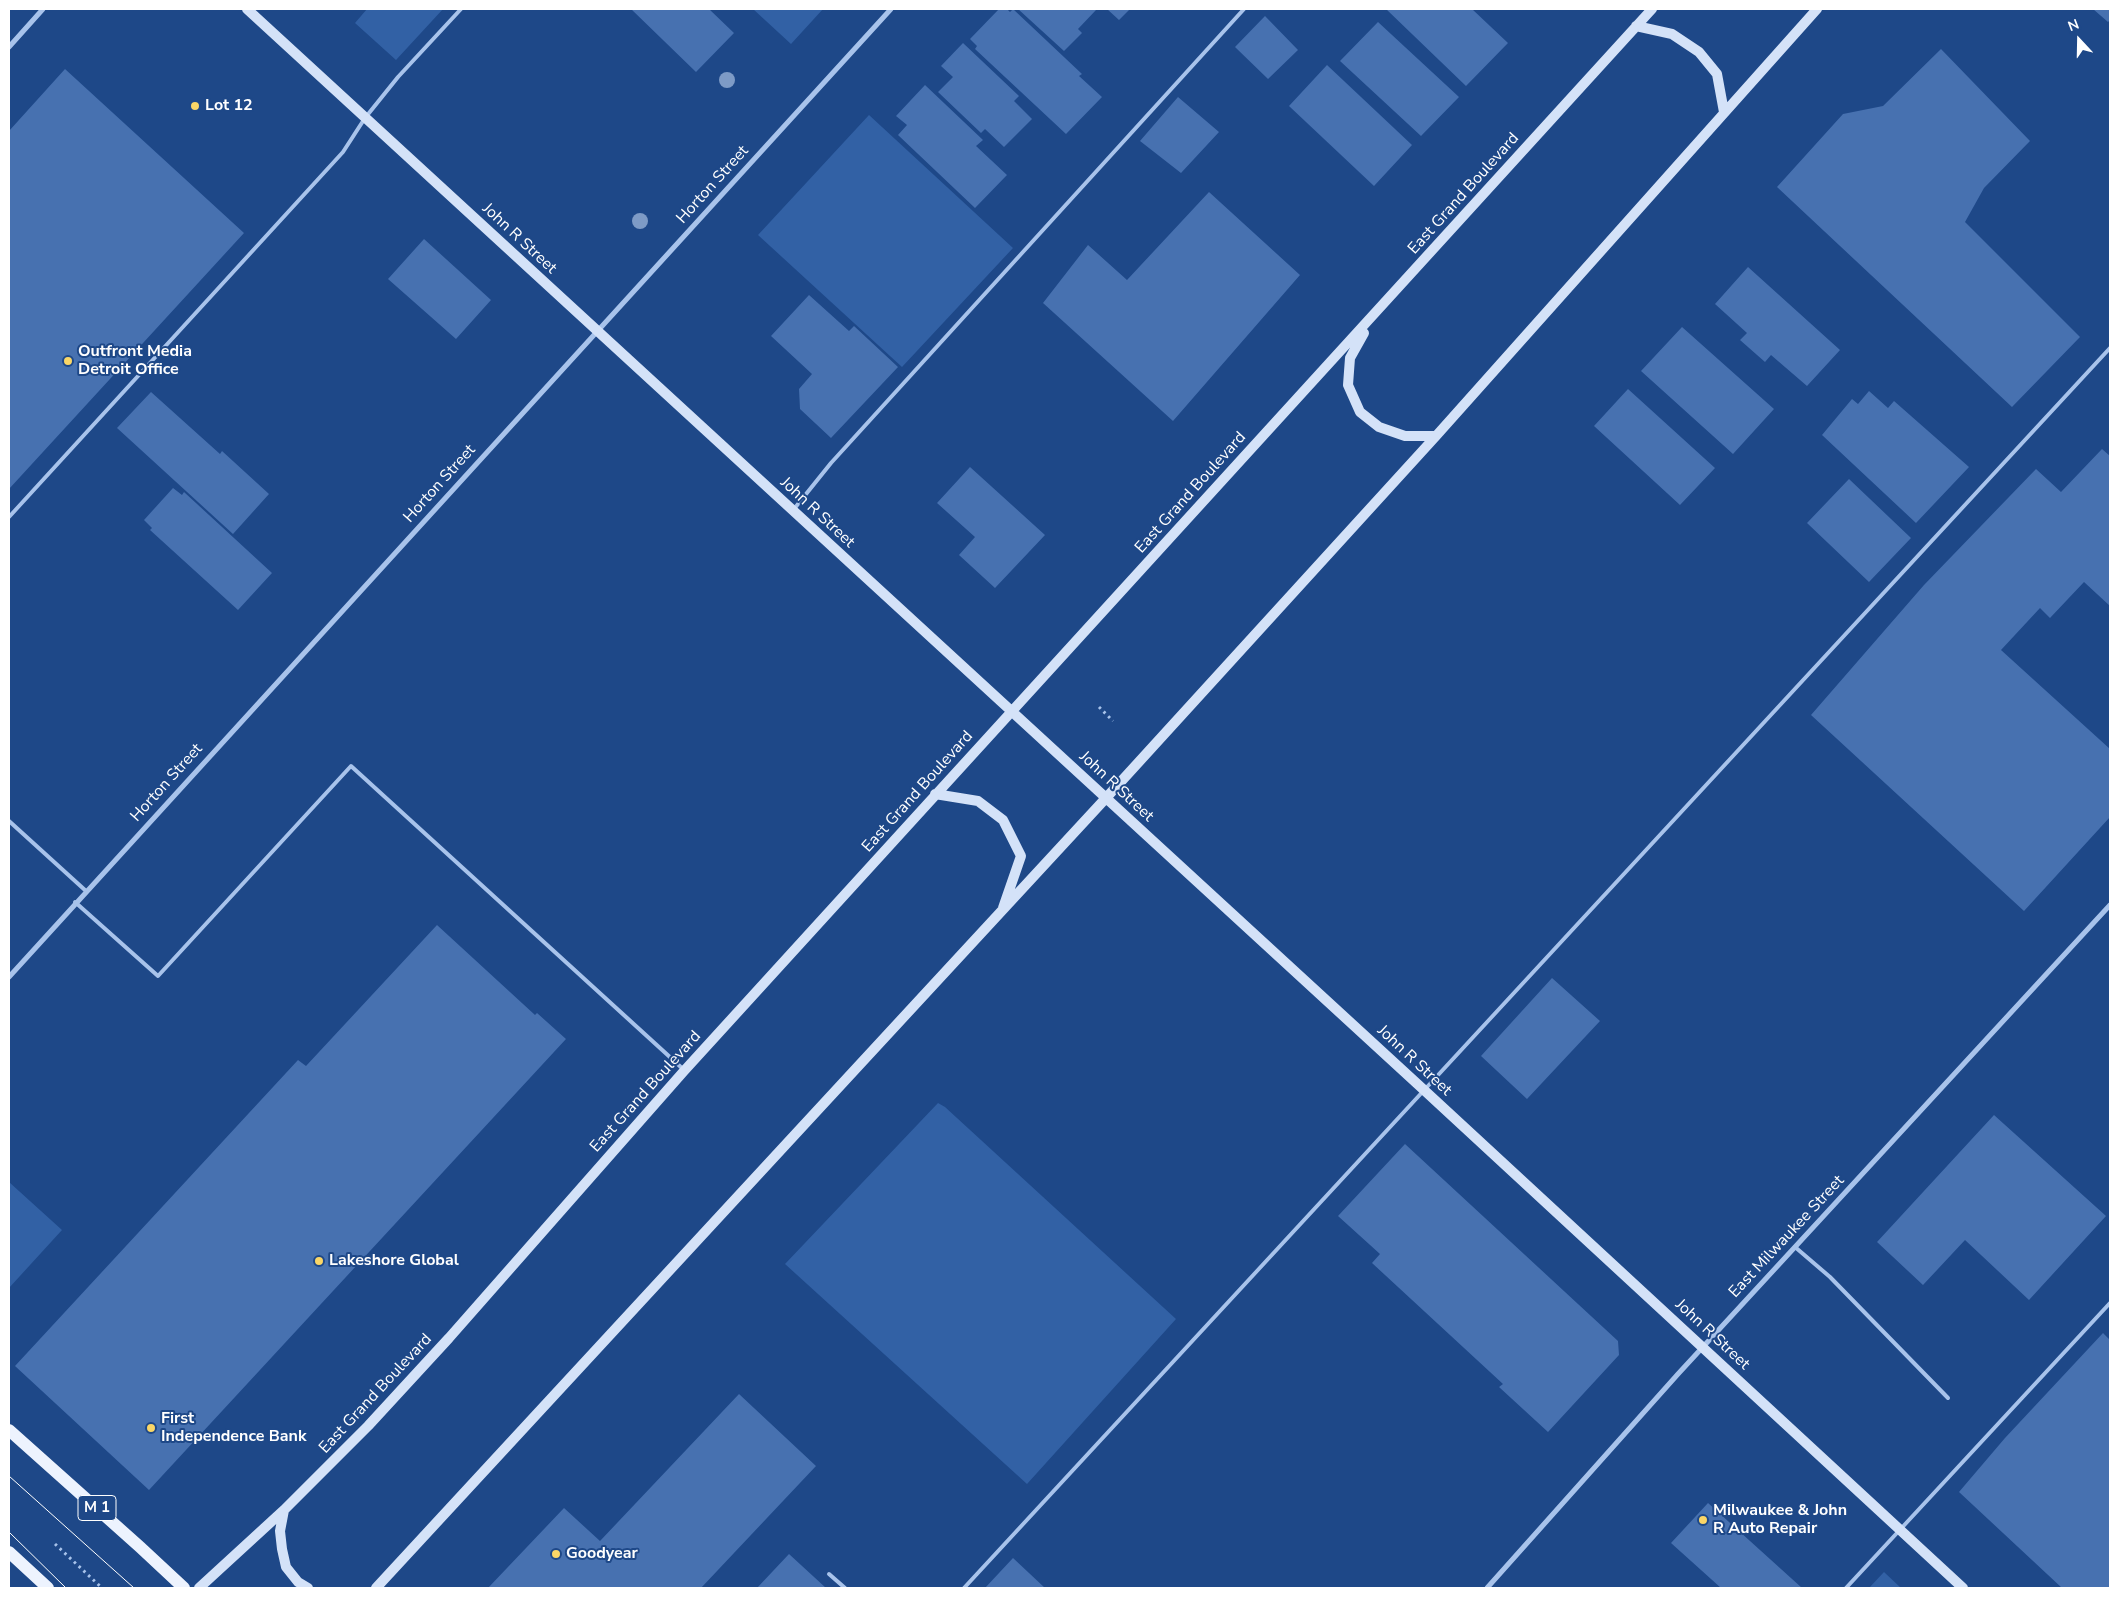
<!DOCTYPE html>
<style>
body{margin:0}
#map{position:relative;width:2119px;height:1597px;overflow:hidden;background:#1e4888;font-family:"Nunito Sans",sans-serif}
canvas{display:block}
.frame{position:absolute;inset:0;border:10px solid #fff;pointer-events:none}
.north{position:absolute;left:2054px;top:15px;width:50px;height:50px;-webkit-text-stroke:4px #1e4888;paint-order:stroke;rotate:339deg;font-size:14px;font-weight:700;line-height:20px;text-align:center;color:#fff}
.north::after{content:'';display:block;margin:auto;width:18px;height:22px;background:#fff;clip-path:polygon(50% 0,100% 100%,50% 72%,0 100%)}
</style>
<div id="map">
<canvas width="2119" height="1597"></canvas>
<div class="frame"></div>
<div class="north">N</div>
</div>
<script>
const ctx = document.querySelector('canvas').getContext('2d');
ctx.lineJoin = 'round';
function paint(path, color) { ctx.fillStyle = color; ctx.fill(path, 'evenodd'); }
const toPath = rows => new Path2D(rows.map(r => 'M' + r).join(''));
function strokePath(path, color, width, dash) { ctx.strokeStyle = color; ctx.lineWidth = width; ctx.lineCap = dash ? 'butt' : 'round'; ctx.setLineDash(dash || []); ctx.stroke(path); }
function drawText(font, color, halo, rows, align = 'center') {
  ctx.font = font + ' "Nunito Sans",sans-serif'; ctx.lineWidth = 4; ctx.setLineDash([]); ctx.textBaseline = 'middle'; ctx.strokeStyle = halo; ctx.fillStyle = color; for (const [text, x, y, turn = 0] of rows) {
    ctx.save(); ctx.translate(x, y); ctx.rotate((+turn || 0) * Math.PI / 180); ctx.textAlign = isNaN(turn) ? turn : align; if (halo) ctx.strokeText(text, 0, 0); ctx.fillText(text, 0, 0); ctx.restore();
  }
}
const green = toPath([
 [367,9,443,9,396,60,355,23],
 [753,9,823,9,791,44],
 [869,115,1013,248,902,367,758,235],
 [938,1103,945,1107,1176,1319,1027,1484,785,1264],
 [9,1182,62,1230,9,1288],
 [1884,1572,1901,1588,1869,1588]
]);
const building = toPath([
 [631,9,709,9,734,33,696,72],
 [999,9,1007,9,1010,12,1013,9,1082,74,1079,76,1102,97,1066,134,975,49,977,46,970,39],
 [1018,9,1094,9,1096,10,1078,29,1082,33,1064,51],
 [1107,9,1130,9,1119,20],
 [1386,9,1472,9,1508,43,1466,86],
 [2093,9,2110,9,2110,20,2108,22],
 [1265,16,1298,50,1268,79,1235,47],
 [1378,22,1459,97,1421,136,1340,61],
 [963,43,1019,96,1014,101,1032,119,1004,147,985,129,981,133,938,92,953,77,941,66],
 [1941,49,2030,141,1984,188,1965,222,2080,337,2012,407,1777,187,1843,114,1883,106],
 [1327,65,1412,145,1374,186,1289,106],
 [65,69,244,233,9,489,9,131],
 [925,85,983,140,976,146,1007,175,975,208,898,135,907,125,896,116],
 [1178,97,1219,132,1181,173,1140,141],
 [1209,192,1300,275,1173,421,1043,303,1088,245,1127,280],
 [424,239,491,300,456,339,388,279],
 [1748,267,1840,350,1807,386,1771,355,1765,362,1740,340,1747,333,1715,304],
 [809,295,849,331,854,326,898,367,831,438,800,409,799,389,812,374,771,336],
 [1682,327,1774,409,1733,454,1641,371],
 [1628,389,1715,468,1680,505,1594,426],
 [1869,391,1888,408,1894,401,1969,467,1916,523,1822,435,1852,399,1858,404],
 [151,392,220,454,222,451,269,494,233,534,117,428],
 [2102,449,2110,456,2110,606,2084,582,2050,618,2040,608,2001,650,2110,749,2110,817,2024,911,1811,715,1924,585,2036,469,2061,492],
 [970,467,1045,535,995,588,959,555,975,537,937,503],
 [1849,479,1911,538,1869,582,1807,523],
 [173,488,182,495,184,492,272,573,238,610,150,530,152,528,144,520],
 [437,925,535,1015,537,1013,566,1039,149,1490,15,1366,298,1060,306,1066],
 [1552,978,1600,1021,1527,1099,1481,1056],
 [1994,1115,2106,1216,2029,1300,1965,1240,1923,1285,1877,1242],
 [1405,1144,1618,1341,1619,1355,1548,1432,1499,1387,1503,1384,1372,1263,1380,1254,1338,1216],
 [2103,1333,2110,1340,2110,1588,2062,1588,1959,1492,2005,1438],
 [739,1394,816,1466,701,1588,488,1588,564,1508,600,1541],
 [1708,1503,1802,1588,1721,1588,1671,1543],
 [789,1554,826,1588,757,1588],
 [1013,1558,1045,1588,985,1588]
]);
const path = toPath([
 [1099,707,1113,721],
 [55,1544,102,1588]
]);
const lane = toPath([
 [794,509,831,463,1244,9],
 [9,517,343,152,365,118,398,77,461,9],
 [9,821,86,891],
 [75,902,158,976,351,766,683,1069],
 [1795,1247,1830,1277,1948,1398],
 [829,1574,845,1588],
 [964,1588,2110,348],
 [1846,1588,2110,1303]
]);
const street = toPath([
 [9,47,43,9],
 [9,977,891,9],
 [1487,1588,1678,1374,2110,905]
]);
const secondary = toPath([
 [247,9,1424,1090,1963,1588],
 [1636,26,1672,34,1699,52,1717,74,1724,112],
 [1364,333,1350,358,1348,385,1360,412,1379,427,1405,436,1436,436],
 [935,794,978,801,1003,820,1021,856,1003,908],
 [284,1510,280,1531,282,1549,286,1567,298,1582,308,1588],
 [199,1588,284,1510,368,1426,449,1338,684,1071,1652,9],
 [376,1588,1106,798,1436,436,1817,9]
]);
const primary = toPath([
 [9,1430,140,1547,184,1588],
 [9,1552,48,1588]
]);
const tram = toPath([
 [9,1476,134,1588],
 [9,1532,66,1588]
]);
const trees = [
 [727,80],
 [640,221]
];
const markers = [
 [195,106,5,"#fad667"],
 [68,361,5,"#fad667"],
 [319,1261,5,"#fad667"],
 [151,1428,5,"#fad667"],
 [1703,1520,5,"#fad667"],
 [556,1554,5,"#fad667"]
];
const shields = [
 [97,1508,38]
];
const shieldNames = [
 ["M 1",97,1508]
];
const poiNames = [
 ["Lot 12",205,106],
 ["Outfront Media",78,352],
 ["Detroit Office",78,370],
 ["Lakeshore Global",329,1261],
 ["First",161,1419],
 ["Independence Bank",161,1437],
 ["Milwaukee & John",1713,1511],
 ["R Auto Repair",1713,1529],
 ["Goodyear",566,1554]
];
const streetNames = [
 ["Horton Street",713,185,-48],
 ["East Grand Boulevard",1464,194,-48],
 ["John R Street",519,239,43],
 ["Horton Street",440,484,-48],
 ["East Grand Boulevard",1191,493,-48],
 ["John R Street",817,513,43],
 ["Horton Street",167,783,-48],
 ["John R Street",1116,787,43],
 ["East Grand Boulevard",918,792,-48],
 ["John R Street",1414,1061,43],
 ["East Grand Boulevard",646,1092,-48],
 ["East Milwaukee Street",1787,1237,-47],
 ["John R Street",1712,1335,43],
 ["East Grand Boulevard",376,1394,-47]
];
paint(green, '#3261a5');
paint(building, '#4771b0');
strokePath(path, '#a8c3eb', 3, [2.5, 4]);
strokePath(lane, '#a8c3eb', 4);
strokePath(street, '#a8c3eb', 5);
strokePath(secondary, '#d4e2f8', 10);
strokePath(primary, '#edf3fe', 12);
strokePath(tram, '#fff', 1);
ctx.fillStyle = '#7e9bc6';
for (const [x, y] of trees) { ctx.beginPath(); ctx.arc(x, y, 8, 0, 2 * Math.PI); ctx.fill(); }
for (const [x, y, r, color] of markers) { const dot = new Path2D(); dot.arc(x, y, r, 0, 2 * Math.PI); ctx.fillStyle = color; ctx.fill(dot); strokePath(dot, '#1e4888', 2); }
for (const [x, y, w] of shields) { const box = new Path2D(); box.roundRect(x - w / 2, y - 12.5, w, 25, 4); ctx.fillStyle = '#1e4888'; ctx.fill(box); strokePath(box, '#fff', 1); }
drawText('bold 15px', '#fff', null, shieldNames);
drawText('bold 16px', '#fff', '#1e4888', poiNames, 'left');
drawText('16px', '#fff', '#1e4888', streetNames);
</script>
